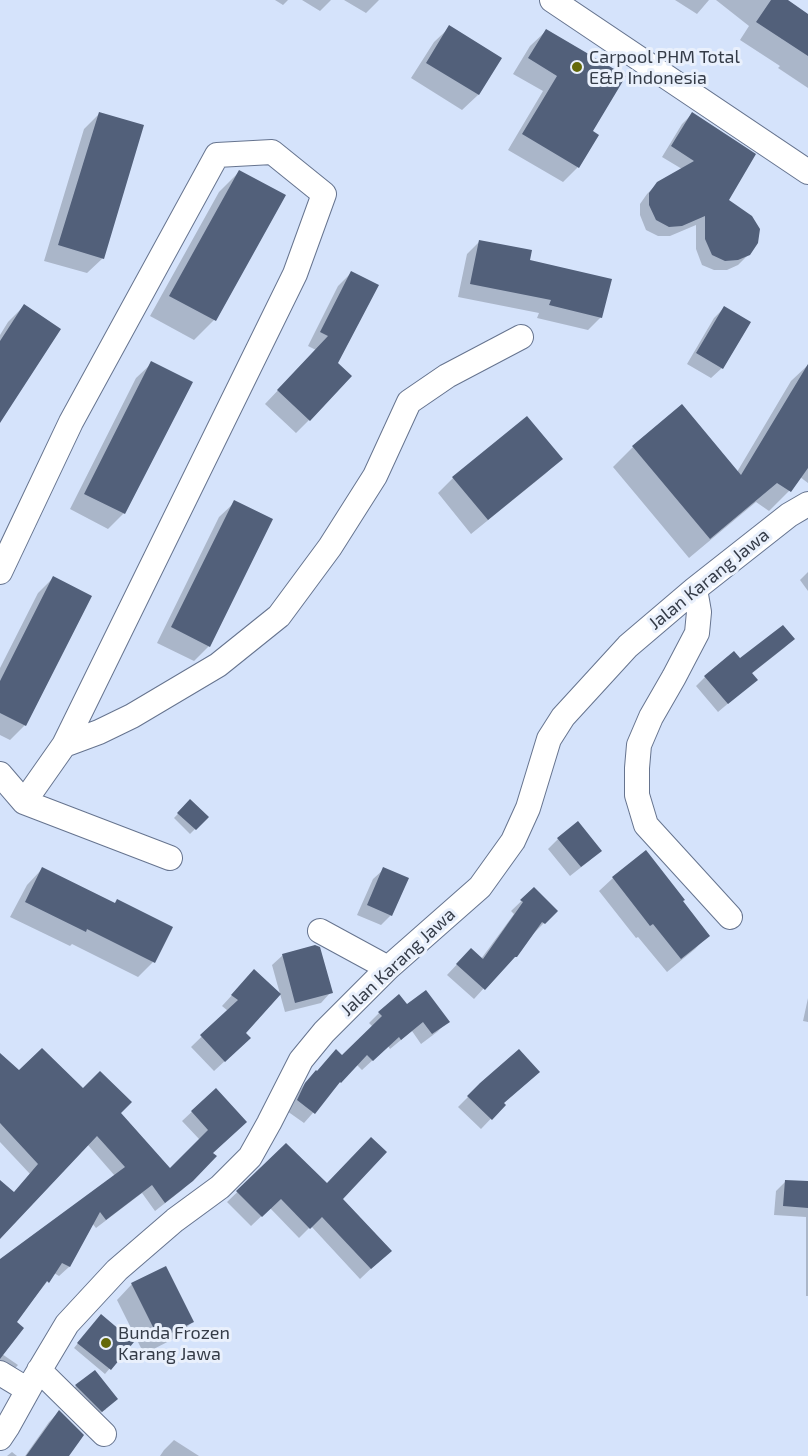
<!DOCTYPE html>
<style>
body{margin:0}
canvas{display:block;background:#d5e3fb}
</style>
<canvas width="808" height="1456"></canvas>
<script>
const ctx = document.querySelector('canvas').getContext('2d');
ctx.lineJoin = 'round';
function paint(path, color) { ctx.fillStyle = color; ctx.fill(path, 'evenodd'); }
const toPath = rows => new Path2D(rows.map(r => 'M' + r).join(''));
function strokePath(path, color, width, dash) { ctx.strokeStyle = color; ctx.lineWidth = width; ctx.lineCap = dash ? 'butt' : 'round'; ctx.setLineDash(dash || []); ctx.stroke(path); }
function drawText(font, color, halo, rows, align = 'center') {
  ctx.font = font + ' "Exo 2",sans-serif'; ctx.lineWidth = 6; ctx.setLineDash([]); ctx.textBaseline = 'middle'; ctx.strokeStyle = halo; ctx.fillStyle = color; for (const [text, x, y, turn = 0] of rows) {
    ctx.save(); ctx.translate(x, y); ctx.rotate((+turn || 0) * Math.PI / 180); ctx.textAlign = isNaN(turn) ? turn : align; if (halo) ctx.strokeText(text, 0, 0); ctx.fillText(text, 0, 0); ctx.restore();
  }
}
const shadow = toPath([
 [275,0,288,0,283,5],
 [302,0,331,0,320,11],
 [344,0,379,0,366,13],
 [675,0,709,0,697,14],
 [716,0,785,0,808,16,808,88,778,68,780,66,740,40,749,26],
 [450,27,500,58,478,95,462,110,411,78,434,42],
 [546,31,591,132,578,167,563,182,508,150,543,91,513,74,530,46],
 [99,114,103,258,87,273,44,261,84,129],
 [692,114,749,254,738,265,727,270,714,270,702,265,696,249,696,225,670,236,658,236,646,230,640,215,640,204,647,194,658,183,682,169,662,157,682,124],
 [239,172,284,196,214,320,194,340,150,316,219,192],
 [480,241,528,261,601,317,588,330,537,318,539,313,458,297,467,254],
 [351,273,309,420,296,433,265,404,316,350,308,346,338,286],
 [24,306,0,421,0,335,8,322],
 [724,308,722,368,711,378,687,364,714,318],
 [152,363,124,513,108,529,70,509,136,378],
 [808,365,808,483,800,477,789,491,769,511,756,502,689,558,613,467,633,447,737,472,791,381],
 [561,459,545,474,471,534,438,493,453,478],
 [235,502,209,646,194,661,157,643,219,517],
 [808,572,808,591,800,580],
 [53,578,25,725,10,740,0,735,0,668,38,593],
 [793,639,784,648,751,674,756,680,718,712,696,686,705,677,740,660],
 [190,801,207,817,190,834,174,818],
 [558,839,600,851,589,861,570,876,548,849],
 [42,869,153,962,138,977,72,944,70,946,10,917,27,885],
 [384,869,391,915,381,925,357,915,373,879],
 [613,878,681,902,708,935,695,949,667,972,638,937,636,938,599,891],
 [534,889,556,911,533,934,474,999,447,975,461,960,481,959,514,914,511,911],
 [283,955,331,992,321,1003,285,1012,272,965],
 [244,982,239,1048,214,1071,191,1047,228,1011,222,1006],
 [808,998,808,1022,803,1021],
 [406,1006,448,1021,437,1032,421,1044,412,1031,390,1049,388,1046,362,1070,356,1064,304,1123,287,1111,296,1095,306,1082,316,1072,342,1057,373,1027,369,1023,379,1013],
 [0,1055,19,1072,83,1090,119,1113,170,1170,200,1140,182,1121,215,1090,212,1153,215,1156,182,1190,155,1211,142,1193,96,1228,92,1223,69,1267,59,1276,54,1273,15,1322,2,1354,18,1365,8,1376,0,1371,0,1261,115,1176,87,1144,0,1236,0,1182,13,1194,30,1174,0,1142],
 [481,1084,504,1105,481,1129,458,1107],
 [286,1145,341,1199,379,1261,360,1279,311,1226,299,1238,270,1208,251,1226,227,1202],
 [786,1181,808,1183,808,1296,806,1296,806,1217,774,1215,776,1191],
 [132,1284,192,1322,177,1337,144,1354,117,1300],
 [96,1321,132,1342,105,1374,74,1348],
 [94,1372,106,1409,90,1421,66,1396,76,1386],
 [59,1412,67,1456,25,1456,49,1422],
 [174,1440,199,1456,160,1456,164,1450],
 [12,1452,17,1456,7,1456]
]);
const building = toPath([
 [771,0,788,0,808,14,808,56,756,22],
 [449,25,502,58,479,95,426,63],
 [546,29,626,76,593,131,599,135,579,168,522,134,557,76,528,58],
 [99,112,144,125,104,259,58,245],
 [692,112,756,154,729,200,752,216,760,229,758,243,750,255,738,260,725,261,712,255,705,239,705,216,682,226,669,227,656,220,649,205,649,193,657,182,694,161,671,146],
 [239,170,286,195,216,321,169,296],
 [479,240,532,250,530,260,612,279,602,318,549,305,551,300,470,284],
 [351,271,379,285,338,363,352,376,310,421,277,390,328,336,320,332],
 [24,304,61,329,0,423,0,341],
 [724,306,751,322,723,369,696,353],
 [151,361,193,382,125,514,84,494],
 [808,364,808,468,791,492,777,483,710,539,632,446,682,404,741,475],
 [527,416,563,459,488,520,452,477],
 [234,500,273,519,210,647,171,627],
 [53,576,92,596,26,726,0,713,0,681],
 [783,625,795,639,752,673,758,680,728,704,704,676,734,651,740,658],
 [190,799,209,817,196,830,177,813],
 [578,821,602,851,581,867,557,838],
 [646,850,685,900,683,901,710,936,681,959,653,924,650,926,612,877],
 [42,867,115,903,117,899,173,927,155,963,87,929,86,932,25,902],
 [383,867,409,878,392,916,367,905],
 [534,887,558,911,545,924,542,922,517,957,515,957,485,990,456,964,471,948,483,959,523,902,520,900],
 [315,945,320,947,333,993,295,1003,282,954],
 [254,969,281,994,246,1033,251,1038,225,1062,200,1035,238,1000,231,995],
 [426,990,450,1022,432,1034,423,1022,401,1040,399,1037,373,1061,367,1055,341,1083,340,1082,315,1114,297,1100,305,1083,316,1070,317,1071,336,1049,342,1055,382,1016,378,1012,399,994,407,1004],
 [42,1048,83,1088,100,1071,132,1102,121,1113,170,1168,208,1130,191,1111,216,1088,247,1122,213,1153,217,1156,193,1181,165,1203,152,1185,106,1220,100,1212,70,1267,62,1263,49,1283,47,1281,17,1322,24,1328,0,1359,0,1259,125,1167,97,1136,0,1239,0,1180,14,1192,38,1164,0,1123,0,1053,19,1070],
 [519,1049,540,1072,504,1103,506,1105,492,1120,467,1096,480,1083],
 [371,1137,387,1152,343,1199,392,1251,371,1269,322,1217,310,1229,281,1199,262,1217,236,1191,286,1143,327,1183],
 [785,1180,808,1181,808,1208,783,1206],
 [166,1266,194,1322,159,1339,131,1283],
 [101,1314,134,1342,111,1370,77,1343],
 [95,1370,118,1399,102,1412,75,1385],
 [59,1410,84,1435,69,1456,26,1456]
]);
const street = toPath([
 [552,0,808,172],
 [0,572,71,422,217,155,272,152,324,194,295,274,64,745,24,802],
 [695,589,699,612,697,633,674,677,651,717,639,745,637,768,637,795,646,825,730,917],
 [64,745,99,732,132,716,218,665,279,616,330,547,375,476,409,402,447,376,521,337],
 [0,774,24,802,170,858],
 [320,931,388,968],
 [39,1370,104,1434],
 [0,1373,28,1390],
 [0,1438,8,1426,33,1381,67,1324,117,1270,175,1220,220,1187,250,1157,269,1123,301,1060,324,1032,388,968,480,887,513,841,528,808,549,739,563,717,628,646,695,589,789,515,808,504]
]);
const markers = [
 [577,67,6,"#64690a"],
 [106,1343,6,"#64690a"]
];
const poiNames = [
 ["Carpool PHM Total",589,57],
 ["E&P Indonesia",589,78],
 ["Bunda Frozen",118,1333],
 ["Karang Jawa",118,1354]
];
const streetNames = [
 ["Jalan Karang Jawa",709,579,-39],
 ["Jalan Karang Jawa",398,962,-43]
];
paint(shadow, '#0003');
paint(building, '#52607a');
strokePath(street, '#66748f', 26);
strokePath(street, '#fff', 24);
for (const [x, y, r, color] of markers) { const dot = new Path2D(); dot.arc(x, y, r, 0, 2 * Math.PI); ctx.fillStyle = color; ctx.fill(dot); strokePath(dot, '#e9f0fc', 2); }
drawText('18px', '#353c48', '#e9f0fc', poiNames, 'left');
drawText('18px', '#353c48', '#e9f0fc', streetNames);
</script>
